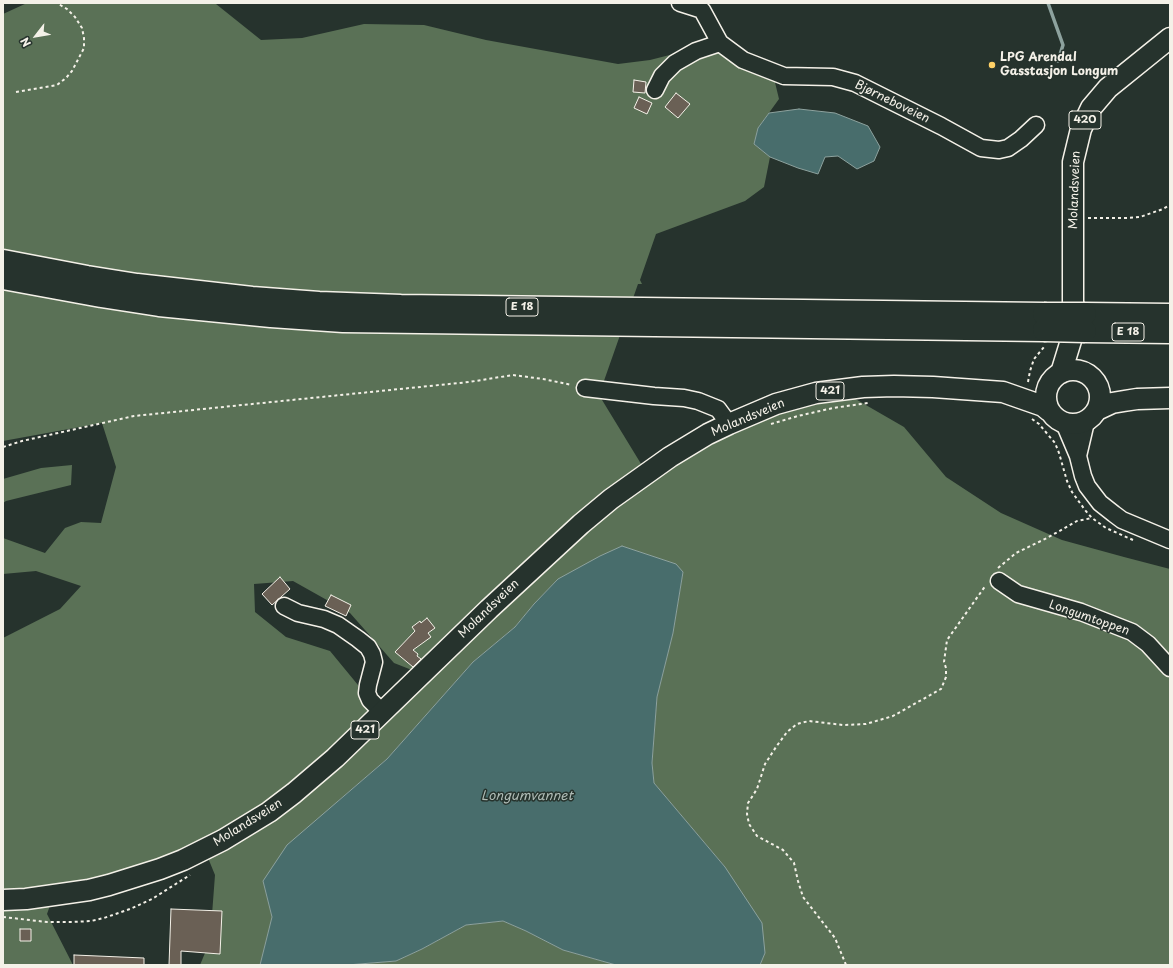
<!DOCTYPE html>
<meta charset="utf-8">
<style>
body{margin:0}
#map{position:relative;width:1173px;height:968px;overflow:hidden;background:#26332d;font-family:"Playpen Sans",sans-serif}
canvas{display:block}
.frame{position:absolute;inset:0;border:4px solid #f4f1e8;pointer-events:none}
.north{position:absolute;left:16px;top:16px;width:40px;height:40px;-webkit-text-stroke:3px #26332d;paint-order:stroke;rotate:239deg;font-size:11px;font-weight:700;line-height:16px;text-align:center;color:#f4f1e8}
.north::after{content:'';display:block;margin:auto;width:14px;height:18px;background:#f4f1e8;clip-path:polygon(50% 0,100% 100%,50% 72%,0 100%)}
</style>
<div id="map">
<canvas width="1173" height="968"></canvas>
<div class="frame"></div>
<div class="north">N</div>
</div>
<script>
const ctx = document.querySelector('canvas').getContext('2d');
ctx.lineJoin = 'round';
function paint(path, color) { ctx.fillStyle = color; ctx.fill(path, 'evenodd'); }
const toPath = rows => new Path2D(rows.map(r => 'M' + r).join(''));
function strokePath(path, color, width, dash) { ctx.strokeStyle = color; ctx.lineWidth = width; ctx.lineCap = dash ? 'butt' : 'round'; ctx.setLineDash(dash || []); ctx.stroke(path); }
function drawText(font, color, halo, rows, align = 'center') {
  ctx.font = font + ' "Playpen Sans",sans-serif'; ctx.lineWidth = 3; ctx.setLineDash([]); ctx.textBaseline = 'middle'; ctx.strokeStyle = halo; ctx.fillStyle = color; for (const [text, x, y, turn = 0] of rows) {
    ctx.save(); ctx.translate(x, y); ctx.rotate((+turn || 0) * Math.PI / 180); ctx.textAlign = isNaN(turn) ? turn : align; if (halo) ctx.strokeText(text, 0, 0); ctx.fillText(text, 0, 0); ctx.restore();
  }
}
const green = toPath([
 [27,3,216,3,216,4,261,40,302,38,364,24,424,25,486,40,618,64,650,60,713,44,772,70,779,99,758,128,754,144,770,157,764,187,745,201,656,234,640,280,642,284,638,284,599,395,646,472,805,398,852,397,904,427,946,477,1001,513,1062,540,1124,557,1170,569,1170,965,760,965,765,953,725,867,654,783,652,763,657,697,673,633,683,572,558,579,534,604,515,627,473,662,387,759,338,801,263,881,272,917,260,965,200,965,210,941,215,875,206,853,54,894,47,914,73,965,3,965,3,638,60,609,81,586,36,571,3,574,3,538,45,553,65,528,81,522,101,523,116,467,102,423,3,441,3,14],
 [293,581,350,613,394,663,417,672,396,712,372,702,330,651,286,637,255,612,254,584],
 [72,465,71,485,6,501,3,503,3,479,41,468],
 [503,921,526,931,563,950,616,965,347,965,396,961,422,949,466,925]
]);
const water = toPath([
 [799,109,835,113,868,126,880,147,874,161,857,169,838,156,825,157,818,174,798,168,770,157,754,144,758,128,769,113,799,109],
 [622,546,676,564,683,572,673,633,657,697,652,763,654,783,725,867,762,923,765,953,760,965,616,965,563,950,526,931,503,921,466,925,422,949,396,961,347,965,260,965,272,917,263,881,287,845,387,759,473,662,515,627,534,604,558,579,600,556,622,546]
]);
const stream = toPath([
 [1048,3,1063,45,1058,61]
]);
const building = toPath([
 [634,80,646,82,645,93,633,92,634,80],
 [676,93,690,104,678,118,665,107,676,93],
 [639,97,652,103,647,114,634,108,639,97],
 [280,577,290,589,272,605,262,594,280,577],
 [331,595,351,605,346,616,325,606,331,595],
 [427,618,435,628,428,633,431,637,413,650,418,654,417,656,421,659,413,667,395,652,415,631,412,627,420,621,421,623,427,618],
 [171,909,222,911,220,954,181,951,181,965,169,965,171,909],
 [20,929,31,929,31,941,20,941,20,929],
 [74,955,144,958,144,965,74,965,74,955]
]);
const path = toPath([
 [16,92,57,85,66,78,72,71,84,48,84,38,82,28,75,17,67,9,57,3],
 [1088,218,1128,218,1140,217,1163,209,1170,205],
 [1028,382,1030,371,1034,359,1044,347],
 [1032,419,1039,424,1055,443,1059,453,1067,481,1072,492,1085,510,1092,518,1106,528,1133,540],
 [771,424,798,416,833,408,868,403],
 [3,447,22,441,134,416,469,382,513,375,543,379,572,385],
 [998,568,1016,553,1047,538,1077,521,1092,518],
 [3,917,47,922,72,922,91,921,104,918,130,909,152,899,190,875],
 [846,965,835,938,803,897,798,881,794,863,783,850,757,836,749,824,747,814,748,803,757,789,765,764,776,747,787,732,797,724,809,721,843,725,866,724,893,716,941,689,946,677,946,668,944,662,947,640,986,585]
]);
const minor = toPath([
 [680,3,702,10,720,43,743,60,784,76,833,77,855,83,941,126,981,148,999,150,1008,148,1021,139,1036,125],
 [655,90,662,76,675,63,696,51,720,43],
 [585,388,654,396,684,398,698,401,718,409,729,424],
 [1064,423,1078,456,1083,476,1087,486,1100,503,1114,514,1122,520,1170,540],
 [1078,456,1086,422],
 [999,581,1018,594,1081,612,1132,632,1148,644,1170,668],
 [284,606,298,613,324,619,338,625,358,639,368,647,372,654,374,662,368,685,367,693,370,700,383,713]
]);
const major = toPath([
 '1046 397a27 27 0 1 1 54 0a27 27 0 1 1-54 0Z',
 [1061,373,1073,334,1073,162,1081,129,1091,108,1108,88,1170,38],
 [1097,410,1112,403,1124,401,1137,399,1170,398],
 [3,900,26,899,89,890,109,885,160,869,183,860,223,840,269,812,294,793,335,758,489,609,581,524,611,499,670,457,708,434,729,424,776,404,816,393,863,387,894,386,933,387,1003,392,1043,406,1049,411]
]);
const highway = toPath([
 [3,261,87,277,137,285,252,298,319,303,401,306,1044,314],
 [3,278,101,296,159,305,271,316,343,321,1044,330],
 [1085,314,1170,315],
 [1085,331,1170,332]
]);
const highwayBridge = toPath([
 [1044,314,1085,314],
 [1044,330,1085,331]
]);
const markers = [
 [992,65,4,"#ffd166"]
];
const shields = [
 [1085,120,32],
 [522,307,32],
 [1128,332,32],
 [830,391,28],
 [365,730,28]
];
const shieldNames = [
 ["420",1085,120],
 ["E 18",522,307],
 ["E 18",1128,332],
 ["421",830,391],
 ["421",365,730]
];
const poiNames = [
 ["LPG Arendal",1000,58],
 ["Gasstasjon Longum",1000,72]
];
const streetNames = [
 ["Bjørneboveien",892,102,26],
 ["Molandsveien",1075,190,-88],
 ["Molandsveien",748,418,-23],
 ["Molandsveien",489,609,-44],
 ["Longumtoppen",1089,618,19],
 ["Molandsveien",248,823,-32]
];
const waterNames = [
 ["Longumvannet",527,796]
];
paint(green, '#5a7156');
paint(water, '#486d6c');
strokePath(water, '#8da29e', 1);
strokePath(stream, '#8da29e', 3.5);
paint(building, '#6a6055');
strokePath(building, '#f4f1e8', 1);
strokePath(minor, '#f4f1e8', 19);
strokePath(major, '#f4f1e8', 23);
strokePath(highway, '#f4f1e8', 25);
strokePath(path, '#f4f1e8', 2, [3, 3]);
strokePath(minor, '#26332d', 16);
strokePath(major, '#26332d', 20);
strokePath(highway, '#26332d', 22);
strokePath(highwayBridge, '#f4f1e8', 25, []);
strokePath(highwayBridge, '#26332d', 22);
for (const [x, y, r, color] of markers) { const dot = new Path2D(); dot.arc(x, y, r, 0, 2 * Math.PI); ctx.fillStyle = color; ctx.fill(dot); strokePath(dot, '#26332d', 1.5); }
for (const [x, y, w] of shields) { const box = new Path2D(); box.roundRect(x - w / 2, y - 9, w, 18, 3); ctx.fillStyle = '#26332d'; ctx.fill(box); strokePath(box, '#f4f1e8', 1); }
drawText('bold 11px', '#f4f1e8', null, shieldNames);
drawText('bold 12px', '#f4f1e8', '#26332d', poiNames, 'left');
drawText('12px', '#f4f1e8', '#26332d', streetNames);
drawText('italic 13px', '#afbcb6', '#26332d', waterNames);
</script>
